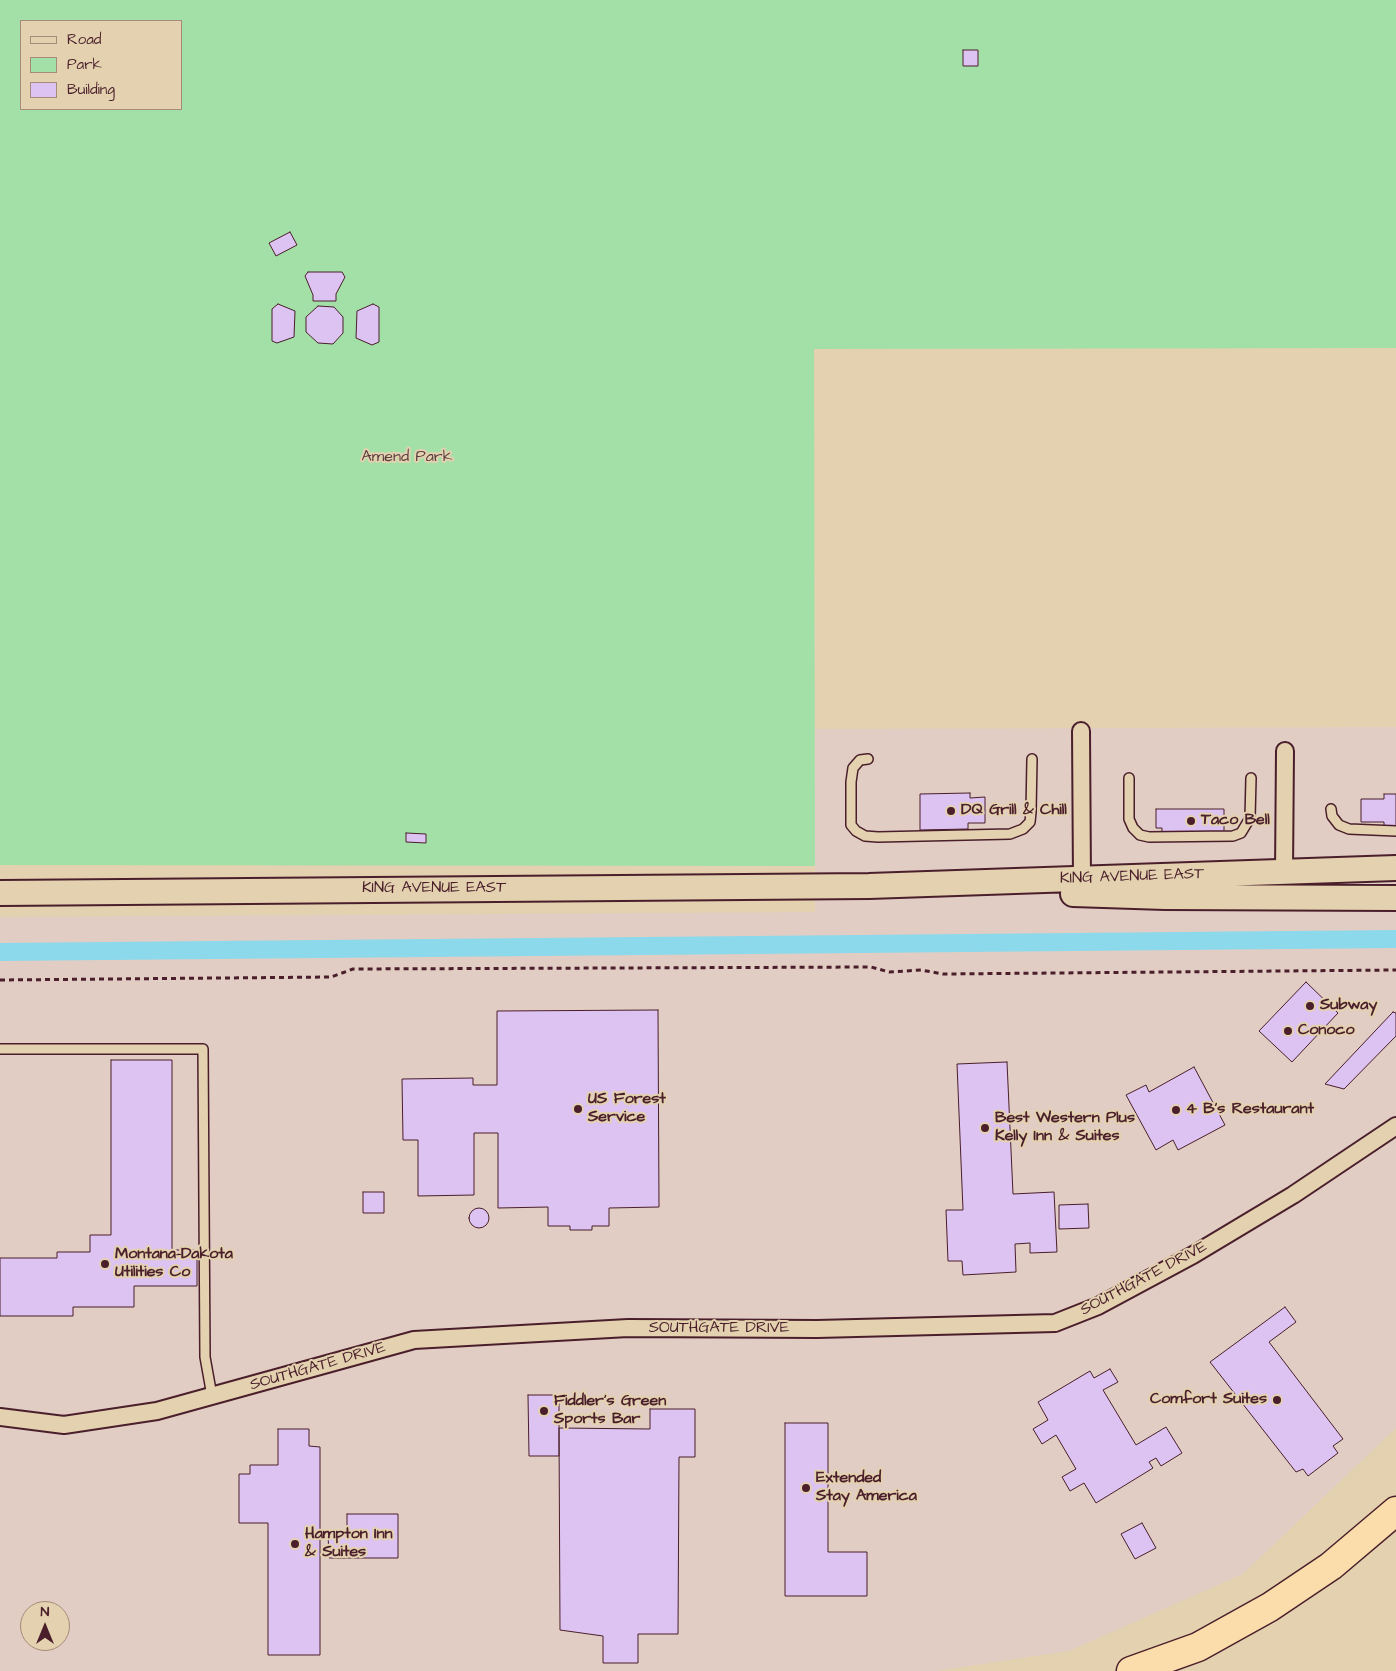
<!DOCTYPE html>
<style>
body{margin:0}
#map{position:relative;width:1396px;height:1671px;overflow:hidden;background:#e3d1af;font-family:"Architects Daughter",sans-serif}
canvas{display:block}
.legend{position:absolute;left:20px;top:20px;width:162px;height:90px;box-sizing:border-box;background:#e3d1af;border:1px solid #a68a7a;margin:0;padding:6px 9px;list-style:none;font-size:15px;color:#4a1f2b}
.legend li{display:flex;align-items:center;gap:10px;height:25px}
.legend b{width:25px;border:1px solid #a68a7a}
.north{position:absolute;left:20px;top:1601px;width:50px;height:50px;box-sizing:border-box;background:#e3d1af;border:1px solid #a68a7a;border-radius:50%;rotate:0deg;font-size:14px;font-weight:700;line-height:20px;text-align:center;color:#4a1f2b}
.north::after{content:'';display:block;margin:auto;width:18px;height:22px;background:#4a1f2b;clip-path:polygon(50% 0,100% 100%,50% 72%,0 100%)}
</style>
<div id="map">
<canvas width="1396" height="1671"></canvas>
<ul class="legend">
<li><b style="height:6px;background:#e3d1af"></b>Road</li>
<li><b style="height:14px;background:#a2e0a8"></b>Park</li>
<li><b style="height:14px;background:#dcc3f2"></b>Building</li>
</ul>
<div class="north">N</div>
</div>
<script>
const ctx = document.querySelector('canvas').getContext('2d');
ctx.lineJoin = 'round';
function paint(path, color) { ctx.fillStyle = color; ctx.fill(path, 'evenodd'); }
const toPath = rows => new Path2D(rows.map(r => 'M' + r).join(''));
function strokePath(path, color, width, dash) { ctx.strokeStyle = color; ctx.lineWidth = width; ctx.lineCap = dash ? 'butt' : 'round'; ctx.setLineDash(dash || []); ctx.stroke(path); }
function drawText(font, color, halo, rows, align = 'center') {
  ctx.font = font + ' "Architects Daughter",sans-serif'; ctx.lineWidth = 4; ctx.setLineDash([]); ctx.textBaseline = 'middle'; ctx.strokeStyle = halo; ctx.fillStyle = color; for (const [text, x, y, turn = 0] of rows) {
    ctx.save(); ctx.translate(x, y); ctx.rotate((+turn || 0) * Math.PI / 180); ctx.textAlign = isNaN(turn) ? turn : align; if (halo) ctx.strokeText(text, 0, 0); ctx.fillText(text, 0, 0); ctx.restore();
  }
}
const built = toPath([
 [1396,727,1396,1428,1243,1574,1069,1651,936,1671,0,1671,0,917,815,912,815,729],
 [30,1611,60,1611,60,1641,30,1641]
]);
const green = toPath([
 [0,0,1396,0,1396,348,814,349,815,866,0,865],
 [21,21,181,21,181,109,21,109]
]);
const canal = toPath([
 [0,952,1396,939]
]);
const building = toPath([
 [963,50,978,50,978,66,963,66,963,50],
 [290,232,297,245,276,256,269,243,290,232],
 [308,272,342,272,345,277,336,294,336,301,313,301,313,295,305,276,308,272],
 [278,304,295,311,294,337,277,343,272,341,272,309,278,304],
 [373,304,379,307,379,342,372,345,356,338,357,311,373,304],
 [318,306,334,307,343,317,343,333,333,344,318,343,306,332,306,317,318,306],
 [970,793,970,798,985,797,985,823,968,823,968,829,920,830,920,794,970,793],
 [1384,794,1396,794,1396,826,1384,826,1384,822,1361,822,1361,799,1384,799,1384,794],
 [1156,809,1224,809,1224,833,1162,833,1162,828,1156,828,1156,809],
 [406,833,426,834,426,843,406,842,406,833],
 [1306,982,1338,1013,1292,1062,1259,1031,1306,982],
 [658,1010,659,1207,609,1208,609,1226,592,1226,592,1230,570,1230,570,1226,548,1226,548,1207,498,1208,498,1133,474,1133,474,1195,418,1196,418,1140,403,1140,402,1079,473,1078,473,1085,497,1085,497,1011,658,1010],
 [1393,1012,1396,1013,1396,1036,1344,1089,1325,1084,1393,1012],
 [111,1060,172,1060,172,1250,197,1250,197,1286,134,1286,134,1307,73,1307,73,1316,0,1316,0,1258,57,1258,57,1252,90,1252,90,1235,111,1235,111,1060],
 [1007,1062,1013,1194,1054,1192,1057,1252,1030,1253,1030,1243,1015,1244,1016,1272,963,1275,962,1261,948,1261,946,1210,963,1210,957,1064,1007,1062],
 [1194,1067,1225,1125,1178,1150,1173,1140,1156,1150,1126,1095,1146,1085,1149,1092,1194,1067],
 [363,1192,384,1192,384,1213,363,1213,363,1192],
 [1088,1204,1089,1228,1059,1229,1059,1205,1088,1204],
 '469 1218a10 10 0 1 1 20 0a10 10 0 1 1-20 0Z',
 [1285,1307,1296,1322,1269,1342,1343,1439,1333,1446,1338,1453,1308,1476,1303,1469,1296,1472,1210,1362,1285,1307],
 [1110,1369,1118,1382,1103,1390,1136,1445,1166,1427,1182,1453,1161,1466,1156,1458,1149,1462,1153,1468,1096,1503,1084,1483,1070,1491,1062,1477,1076,1469,1056,1435,1042,1444,1033,1429,1048,1420,1038,1402,1090,1371,1094,1378,1110,1369],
 [528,1395,559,1395,559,1456,529,1456,528,1395],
 [650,1409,695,1409,695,1457,679,1457,678,1634,638,1634,638,1663,603,1663,603,1636,560,1630,559,1428,650,1429,650,1409],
 [785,1423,828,1423,828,1552,867,1552,867,1596,785,1596,785,1423],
 [278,1429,309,1429,309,1446,320,1447,320,1655,268,1655,268,1523,239,1523,239,1474,250,1474,250,1465,278,1465,278,1429],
 [347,1514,398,1514,398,1558,329,1558,328,1533,347,1533,347,1514],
 [1142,1523,1156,1548,1135,1559,1121,1534,1142,1523]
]);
const path = toPath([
 [0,980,331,977,353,969,871,967,889,972,921,970,943,974,1396,970]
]);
const service = toPath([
 [868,759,860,760,853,768,851,782,851,825,856,831,865,836,878,837,1010,834,1023,829,1030,822,1031,812,1032,759],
 [1129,778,1129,819,1133,828,1140,835,1149,837,1233,836,1241,833,1250,818,1251,778],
 [1331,809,1332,816,1339,825,1349,829,1396,831],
 [0,1049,203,1049,205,1357,212,1396]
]);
const minor = toPath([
 [1081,731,1082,879],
 [1284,872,1285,751],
 [0,1417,64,1425,157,1411,414,1340,628,1328,817,1329,1055,1323,1098,1306,1193,1255,1293,1195,1396,1126]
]);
const secondary = toPath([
 [0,893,869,886,1396,868],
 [1073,894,1165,897,1396,898]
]);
const motorway = toPath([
 [1131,1671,1198,1647,1270,1607,1331,1566,1396,1511]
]);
const markers = [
 [951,811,5,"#4a1f2b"],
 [1191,821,5,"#4a1f2b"],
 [1310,1006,5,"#4a1f2b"],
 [1288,1031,5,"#4a1f2b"],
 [578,1109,5,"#4a1f2b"],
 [1176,1110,5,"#4a1f2b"],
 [985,1128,5,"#4a1f2b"],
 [105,1264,5,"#4a1f2b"],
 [1277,1400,5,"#4a1f2b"],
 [544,1411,5,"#4a1f2b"],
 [806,1488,5,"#4a1f2b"],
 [295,1544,5,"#4a1f2b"]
];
const parkNames = [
 ["Amend Park",407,458]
];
const poiNames = [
 ["DQ Grill & Chill",961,811],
 ["Taco Bell",1201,821],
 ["Subway",1320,1006],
 ["Conoco",1298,1031],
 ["US Forest",588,1100],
 ["Service",588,1118],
 ["4 B's Restaurant",1186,1110],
 ["Best Western Plus",995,1119],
 ["Kelly Inn & Suites",995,1137],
 ["Montana-Dakota",115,1255],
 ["Utilities Co",115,1273],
 ["Comfort Suites",1267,1400,"right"],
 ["Fiddler's Green",554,1402],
 ["Sports Bar",554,1420],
 ["Extended",816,1479],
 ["Stay America",816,1497],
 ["Hampton Inn",305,1535],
 ["& Suites",305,1553]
];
const streetNames = [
 ["KING AVENUE EAST",1132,877,-2],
 ["KING AVENUE EAST",434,889],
 ["SOUTHGATE DRIVE",1144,1279,-28],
 ["SOUTHGATE DRIVE",719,1329],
 ["SOUTHGATE DRIVE",318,1367,-16]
];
paint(built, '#e1cdc3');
paint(green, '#a2e0a8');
strokePath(canal, '#8cd9ec', 18);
paint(building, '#dcc3f2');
strokePath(building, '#4a1f2b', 1);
strokePath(service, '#4a1f2b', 12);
strokePath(minor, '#4a1f2b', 20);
strokePath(secondary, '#4a1f2b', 28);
strokePath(motorway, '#4a1f2b', 31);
strokePath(path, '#4a1f2b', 3, [5, 4]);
strokePath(service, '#e3d1af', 9);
strokePath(minor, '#e3d1af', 16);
strokePath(secondary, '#e3d1af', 24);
strokePath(motorway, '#fbddab', 28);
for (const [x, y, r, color] of markers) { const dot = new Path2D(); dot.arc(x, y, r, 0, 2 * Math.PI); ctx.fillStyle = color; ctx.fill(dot); strokePath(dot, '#e3d1af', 2); }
drawText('16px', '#573c3e', '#e3d1af', parkNames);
drawText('bold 16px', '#4a1f2b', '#e3d1af', poiNames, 'left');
drawText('16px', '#4a1f2b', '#e3d1af', streetNames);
</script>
